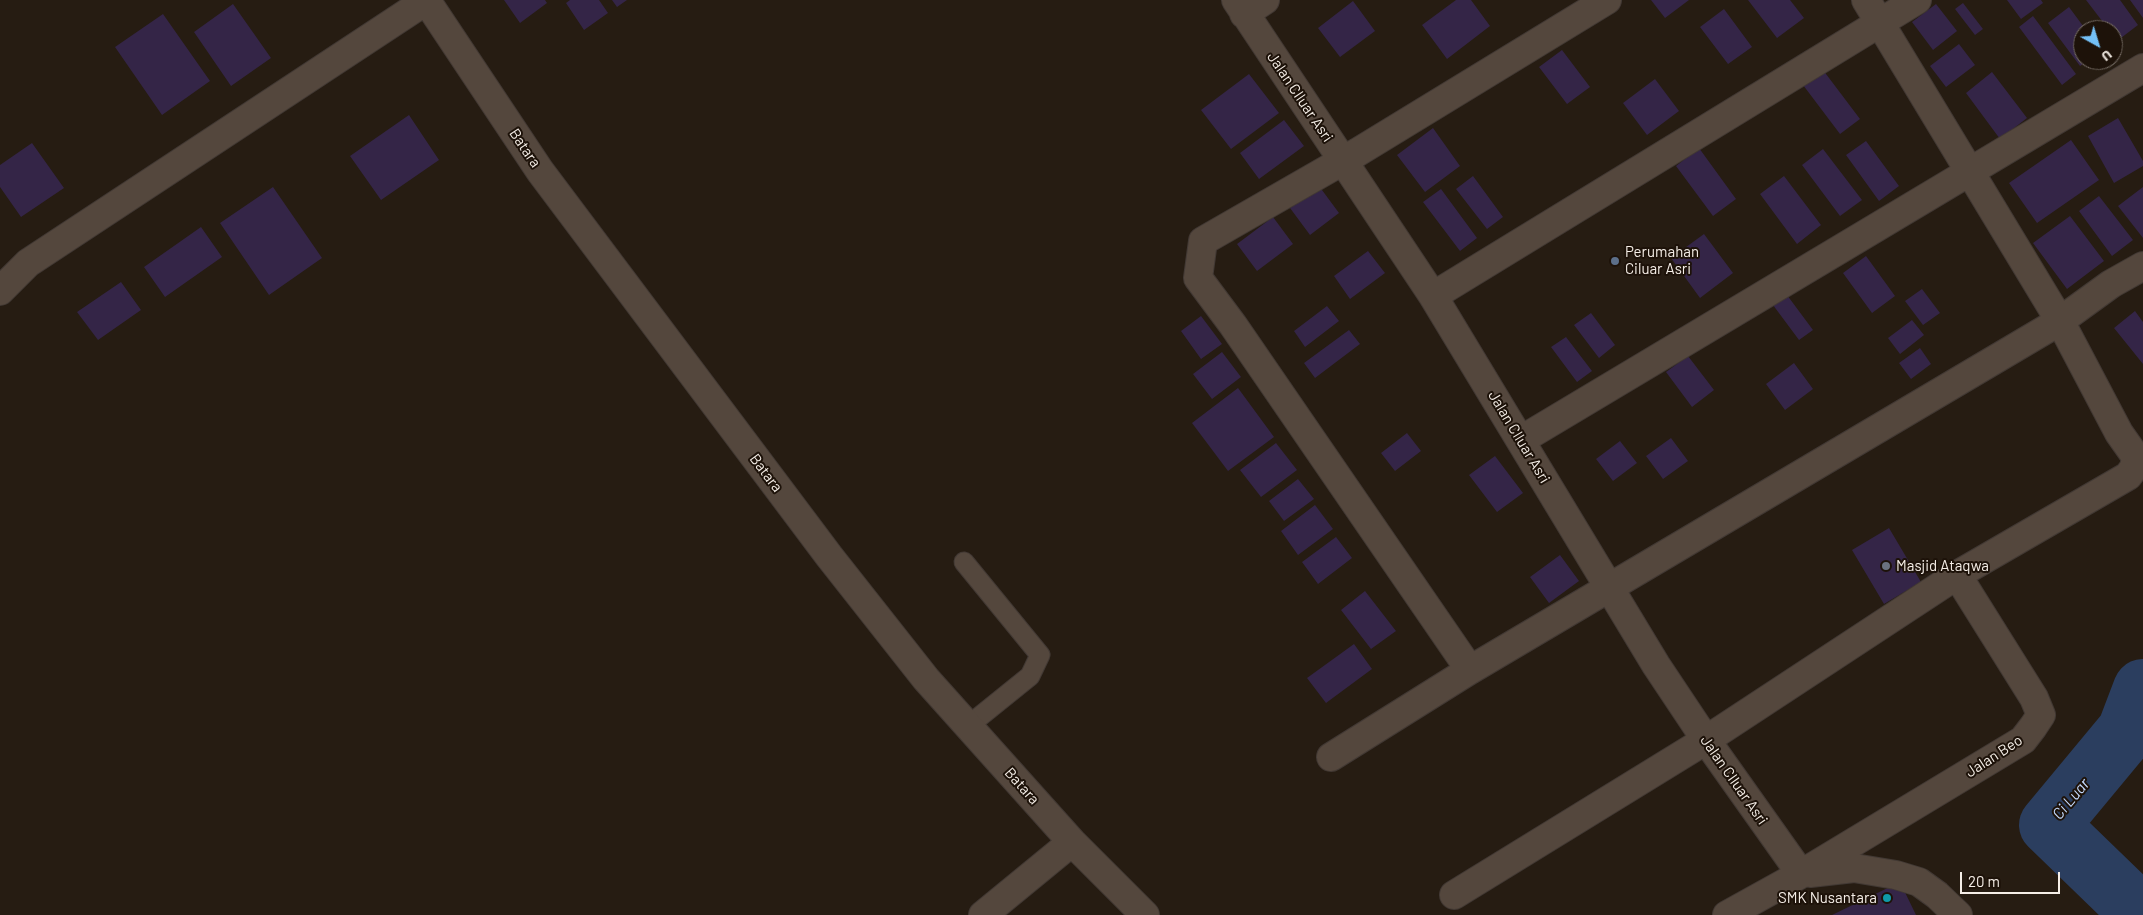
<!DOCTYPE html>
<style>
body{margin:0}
#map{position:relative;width:2143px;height:915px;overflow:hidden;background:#261c12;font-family:Barlow,sans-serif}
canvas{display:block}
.north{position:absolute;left:2073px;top:20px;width:50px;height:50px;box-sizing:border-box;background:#1d1209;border:1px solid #736a62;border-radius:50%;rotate:141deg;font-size:14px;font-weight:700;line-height:20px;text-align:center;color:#f5eee7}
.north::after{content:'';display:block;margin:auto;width:18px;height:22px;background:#74c0f6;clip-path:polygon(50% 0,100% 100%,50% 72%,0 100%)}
.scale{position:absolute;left:1960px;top:872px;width:100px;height:22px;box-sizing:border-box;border:2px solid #f5eee7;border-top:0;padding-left:6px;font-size:15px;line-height:18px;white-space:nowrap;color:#f5eee7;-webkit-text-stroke:4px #1d1209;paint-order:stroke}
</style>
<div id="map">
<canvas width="2143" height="915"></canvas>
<div class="north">U</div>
<div class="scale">20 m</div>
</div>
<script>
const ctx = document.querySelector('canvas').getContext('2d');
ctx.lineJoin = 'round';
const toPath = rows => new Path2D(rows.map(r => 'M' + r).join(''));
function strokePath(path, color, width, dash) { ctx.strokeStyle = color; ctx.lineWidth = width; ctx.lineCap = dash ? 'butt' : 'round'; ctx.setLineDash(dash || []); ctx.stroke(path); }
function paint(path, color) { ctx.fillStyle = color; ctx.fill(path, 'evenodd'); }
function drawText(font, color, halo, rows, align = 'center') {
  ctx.font = font + ' Barlow,sans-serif'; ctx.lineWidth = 4; ctx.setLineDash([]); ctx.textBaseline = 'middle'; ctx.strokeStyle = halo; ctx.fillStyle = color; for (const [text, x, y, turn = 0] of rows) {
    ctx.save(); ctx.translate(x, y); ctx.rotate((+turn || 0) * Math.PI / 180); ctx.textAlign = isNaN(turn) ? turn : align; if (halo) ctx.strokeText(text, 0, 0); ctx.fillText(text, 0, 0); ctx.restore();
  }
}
const river = toPath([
 [2142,915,2049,825,2127,731,2143,689]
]);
const building = toPath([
 [504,0,545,0,547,3,520,23],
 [570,0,599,0,608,13,584,30,566,3],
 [612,0,627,0,617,7],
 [1456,0,1471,0,1490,26,1447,59,1422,25],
 [1651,0,1689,0,1665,18],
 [1748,0,1790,0,1804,18,1777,38],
 [2007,0,2041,0,2043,3,2021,19],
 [2086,0,2120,0,2138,25,2117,41,2113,36,2113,30,2109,30],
 [2130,0,2143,0,2143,18],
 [1353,1,1375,31,1340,57,1318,28],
 [1963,3,1983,29,1975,35,1955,9],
 [233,4,271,58,231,86,194,32],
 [1936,4,1957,31,1933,50,1912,22],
 [2069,7,2086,30,2083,30,2083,60,2089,60,2080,66,2048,23],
 [1724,9,1752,47,1728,64,1700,27],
 [163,14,210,81,162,115,115,47],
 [2033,16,2076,74,2062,85,2019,27],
 [1959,44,1975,65,1946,87,1930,66],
 [1562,50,1590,87,1567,104,1539,67],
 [1823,70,1860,119,1840,134,1803,85],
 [1992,72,2027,118,2000,139,1966,93],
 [1249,74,1279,113,1231,149,1201,110],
 [1655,79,1679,111,1647,135,1623,103],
 [409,115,439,160,381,200,350,156],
 [2118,118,2143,161,2143,166,2114,183,2088,136],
 [1284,120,1304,146,1259,179,1240,153],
 [1433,128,1460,166,1425,192,1397,155],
 [2071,140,2099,180,2037,223,2009,183],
 [1866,141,1899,186,1879,201,1846,155],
 [32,143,64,188,21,217,0,187,0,165],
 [1699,148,1736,199,1713,216,1676,166],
 [1823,149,1862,200,1840,216,1802,165],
 [1473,176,1503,217,1487,229,1456,189],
 [1784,176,1821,225,1797,244,1760,194],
 [1319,186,1339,213,1310,235,1290,208],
 [273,187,322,258,269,295,220,223],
 [2143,187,2143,238,2118,206],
 [1441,189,1477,238,1460,251,1423,202],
 [2099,196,2133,240,2112,256,2079,211],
 [2070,216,2104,261,2067,289,2033,243],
 [1273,217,1293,244,1257,271,1237,244],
 [201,227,222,257,165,297,144,267],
 [1704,234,1733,273,1700,298,1671,258],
 [1368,251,1385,273,1350,299,1334,276],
 [1866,256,1895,296,1872,313,1843,273],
 [121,282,141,310,98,340,77,312],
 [1922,289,1940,313,1923,325,1905,301],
 [1784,291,1813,330,1799,340,1770,301],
 [1327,306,1339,321,1305,347,1294,331],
 [2135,311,2143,322,2143,364,2114,328],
 [1591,313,1615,345,1599,358,1574,325],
 [1201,316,1222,344,1201,359,1181,331],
 [1912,320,1924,335,1900,354,1888,338],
 [1349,330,1360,344,1315,378,1304,363],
 [1566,337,1592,371,1577,382,1551,347],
 [1920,348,1931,364,1911,379,1899,363],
 [1222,352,1241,377,1212,399,1193,374],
 [1688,356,1714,390,1692,407,1666,372],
 [1794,363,1813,389,1785,410,1766,384],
 [1238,388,1274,437,1228,471,1192,423],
 [1407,433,1421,451,1395,471,1381,453],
 [1671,438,1688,461,1663,479,1646,456],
 [1620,441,1637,463,1613,481,1596,459],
 [1276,443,1297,470,1261,497,1240,470],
 [1495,456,1523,493,1497,512,1469,475],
 [1298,479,1314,499,1284,521,1269,501],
 [1315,505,1333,529,1298,555,1281,531],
 [1889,528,1921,582,1884,604,1852,550],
 [1336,537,1352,558,1318,584,1302,562],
 [1560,555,1579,581,1549,603,1530,577],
 [1365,591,1396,631,1371,649,1341,610],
 [1354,644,1372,669,1326,703,1307,678],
 [1900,882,1916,915,1832,915]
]);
const lane = toPath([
 [964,562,1040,655,1030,676,968,726]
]);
const street = toPath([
 [426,0,540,171,829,556,926,679,1072,842,1145,915],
 [1236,0,1433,296,1656,665,1706,740,1801,874],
 [1244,14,1265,0],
 [0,291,28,263,427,0],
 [1433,296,1917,0],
 [1521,440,2143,68],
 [1470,670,1233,325,1198,278,1203,241,1358,152,1607,0],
 [1331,757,1470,670,2060,321,2111,284,2143,266],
 [1810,873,1854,868,1896,875,1919,882,1937,895,1958,915],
 [1454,895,1706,740,1957,575,2128,476,2134,468,2136,457,2119,433,2060,321,1866,0],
 [983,915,1072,842],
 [1727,915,1801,874,2023,740,2033,727,2041,715,2034,698,1957,575]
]);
const markers = [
 [1615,261,5,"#5c6f8a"],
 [1886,566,5,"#6b7280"],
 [1887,898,5,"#0f9aa8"]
];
const streetNames = [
 ["Jalan CIluar Asri",1300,97,56],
 ["Batara",525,148,56],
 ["Jalan CIluar Asri",1519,437,59],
 ["Batara",766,473,53],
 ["Jalan Beo",1994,756,-33],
 ["Jalan CIluar Asri",1734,780,55],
 ["Batara",1022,786,48]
];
const poiNames = [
 ["Perumahan",1625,252],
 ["Ciluar Asri",1625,269],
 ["Masjid Ataqwa",1896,566],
 ["SMK Nusantara",1877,898,"right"]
];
const waterNames = [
 ["Ci Luar",2071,799,-50]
];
strokePath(river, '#2b3e5f', 60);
paint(building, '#342547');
strokePath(lane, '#423934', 21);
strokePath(street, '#423934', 30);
strokePath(lane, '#54473d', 19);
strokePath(street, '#54473d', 28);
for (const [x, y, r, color] of markers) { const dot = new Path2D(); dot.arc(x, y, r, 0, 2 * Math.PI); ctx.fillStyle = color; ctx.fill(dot); strokePath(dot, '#1d1209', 2); }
drawText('15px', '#f5eee7', '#1d1209', streetNames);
drawText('15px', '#f5eee7', '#1d1209', poiNames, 'left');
drawText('italic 16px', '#c4dafe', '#1d1209', waterNames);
</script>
